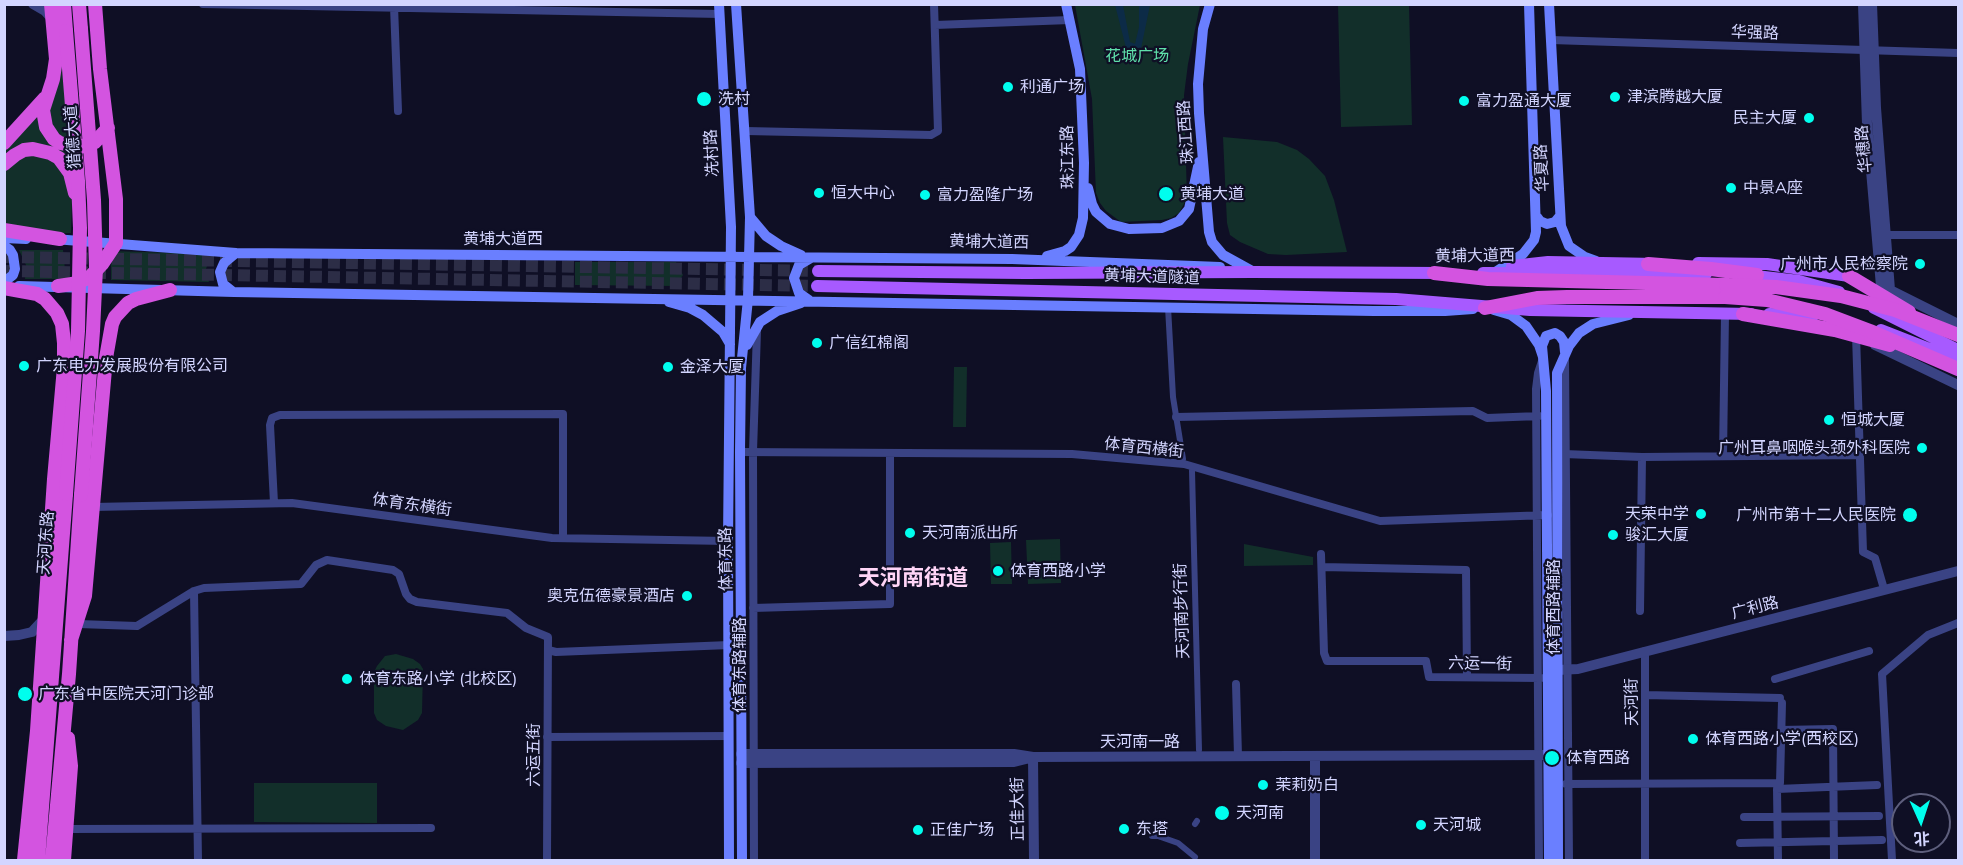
<!DOCTYPE html>
<meta charset="utf-8">
<style>
body{margin:0}
#map{position:relative;width:1963px;height:865px;overflow:hidden;background:#0f0f25;font-family:Mulish,"Noto Sans SC",sans-serif}
canvas{display:block}
.frame{position:absolute;inset:0;border:6px solid #d3d5ff;pointer-events:none}
.north{position:absolute;left:1891px;top:793px;width:60px;height:60px;box-sizing:border-box;background:#0f0f25;border:2px solid #5d5e7c;border-radius:50%;rotate:177deg;font-size:16px;font-weight:700;line-height:24px;text-align:center;color:#d3d5ff}
.north::after{content:'';display:block;margin:auto;width:21px;height:27px;background:#00feee;clip-path:polygon(50% 0,100% 100%,50% 72%,0 100%)}
</style>
<div id="map">
<canvas width="1963" height="865"></canvas>
<div class="frame"></div>
<div class="north">北</div>
</div>
<script>
const ctx = document.querySelector('canvas').getContext('2d');
ctx.lineJoin = 'round';
function paint(path, color) { ctx.fillStyle = color; ctx.fill(path, 'evenodd'); }
const toPath = rows => new Path2D(rows.map(r => 'M' + r).join(''));
function strokePath(path, color, width, dash) { ctx.strokeStyle = color; ctx.lineWidth = width; ctx.lineCap = dash ? 'butt' : 'round'; ctx.setLineDash(dash || []); ctx.stroke(path); }
function drawText(font, color, halo, rows, align = 'center') {
  ctx.font = font + ' Mulish,"Noto Sans SC",sans-serif'; ctx.lineWidth = 4.5; ctx.setLineDash([]); ctx.textBaseline = 'middle'; ctx.strokeStyle = halo; ctx.fillStyle = color; for (const [text, x, y, turn = 0] of rows) {
    ctx.save(); ctx.translate(x, y); ctx.rotate((+turn || 0) * Math.PI / 180); ctx.textAlign = isNaN(turn) ? turn : align; if (halo) ctx.strokeText(text, 0, 0); ctx.fillText(text, 0, 0); ctx.restore();
  }
}
const green = toPath([
 [1075,5,1200,5,1188,64,1184,95,1187,198,1179,213,1171,218,1162,220,1121,222,1106,211,1100,203,1096,193,1092,99],
 [1338,5,1409,5,1412,125,1341,127],
 [65,50,73,167,71,233,5,234,4,147,34,117],
 [1223,137,1277,142,1297,150,1309,159,1325,176,1334,200,1347,252,1286,255,1268,254,1240,242,1230,235,1227,223],
 [19,250,63,250,66,279,25,279,26,265],
 [111,251,211,254,206,269,209,282,111,280],
 [575,262,676,262,683,275,675,286,575,285],
 [954,367,967,367,966,427,953,427],
 [1060,539,1061,583,1028,584,1026,540],
 [1011,542,1012,584,991,584,990,543],
 [1244,544,1313,557,1313,565,1244,566],
 [396,654,413,659,420,664,423,669,422,713,418,720,403,730,386,726,377,720,374,713,374,672,377,666,385,656],
 [254,783,377,783,377,823,254,822]
]);
const water = toPath([
 [1115,5,1123,5,1130,42,1135,44,1139,27,1139,5,1150,5,1138,63,1130,63]
]);
const primaryTunnel = toPath([
 [4,257,818,271],
 [4,271,817,286]
]);
const pedestrian = toPath([
 [1168,307,1173,397,1183,459],
 [1192,471,1199,750],
 [1195,824,1197,821],
 [1152,836,1158,836,1178,843,1195,857]
]);
const minor = toPath([
 [203,4,720,14],
 [394,6,398,111],
 [935,25,1070,20],
 [1551,40,1958,53],
 [746,131,931,135,938,131,934,4],
 [1886,235,1958,235],
 [1856,335,1863,552,1875,558,1884,589],
 [1565,358,1569,860],
 [1176,417,1473,411,1487,418,1539,416],
 [740,452,1072,454,1184,464,1380,521,1548,515],
 [1564,454,1642,457,1860,455],
 [1723,456,1725,314],
 [274,503,270,425,272,418,280,415,563,414,563,538],
 [93,507,292,503,552,538,728,541],
 [1321,554,1324,653,1327,661,1426,661,1429,677,1541,678],
 [1322,567,1466,570,1467,677],
 [194,591,198,860],
 [753,608,890,604,890,453],
 [1640,611,1642,457],
 [78,624,137,626,194,591,204,588,301,584,316,565,327,560,393,570,399,574,406,594,410,599,417,602,507,613,526,628,548,637,547,860],
 [548,650,556,652,729,645],
 [1645,651,1645,860],
 [1775,679,1869,651],
 [1236,684,1238,756],
 [1645,695,1780,698],
 [1781,730,1833,729,1834,860],
 [547,737,729,736],
 [1566,784,1780,783,1782,703],
 [1744,817,1879,816],
 [66,829,431,828],
 [1740,843,1882,840],
 [754,860,753,451,757,331],
 [1539,860,1536,389,1538,373,1542,361],
 [1778,860,1777,789,1877,785],
 [1892,860,1882,674,1928,635,1958,623]
]);
const tertiary = toPath([
 [33,4,45,11,53,20],
 [1863,4,1867,124,1881,286],
 [1872,4,1876,108,1890,290],
 [1886,288,1958,324],
 [1875,345,1958,385],
 [4,636,19,635,32,632,44,619],
 [1557,670,1578,669,1958,571],
 [741,754,1014,754,1033,757,1549,755],
 [1315,756,1315,860],
 [1033,757,1034,860],
 [741,763,1014,762,1030,758]
]);
const secondary = toPath([
 [719,4,731,227,728,541,729,860],
 [736,4,750,217,748,299,741,368,740,452,742,860],
 [1210,4,1203,29,1198,84,1199,113,1209,232,1212,242,1223,255,1252,271],
 [1549,4,1561,226,1569,246,1585,257,1596,261],
 [1088,188,1092,204,1096,212,1110,224,1129,229,1162,228,1179,221,1189,209,1199,162],
 [750,217,766,236,781,246,801,255],
 [1537,217,1540,221,1547,224,1555,222,1560,216],
 [4,238,26,239],
 [54,239,236,253,1012,259,1220,267],
 [4,246,10,250,13,255,15,269,13,275,4,282],
 [1047,256,1065,251,1071,247,1079,235,1083,218,1084,163,1080,69,1066,4],
 [1494,273,1523,254,1534,240,1536,232,1529,4],
 [19,286,234,292,1374,311,1445,311,1473,309],
 [233,292,223,284,220,272,224,263,236,253],
 [809,300,799,293,794,278,799,265,811,258],
 [669,302,690,308,703,315,723,332,730,344],
 [1494,310,1511,315,1526,326,1539,345,1543,357],
 [747,345,760,322,777,311,801,303],
 [1549,860,1546,391,1542,346,1546,336,1555,333,1560,336,1564,342,1565,352],
 [1558,860,1557,373,1569,346,1579,333,1593,324,1629,315]
]);
const primary = toPath([
 [1698,263,1767,264,1849,276],
 [1512,266,1548,262,1656,264],
 [818,271,1025,273,1253,272,1442,273],
 [1483,273,1706,274],
 [1747,275,1799,281,1839,292],
 [817,286,1396,299,1530,310,1751,314],
 [1874,308,1958,350],
 [1769,314,1814,315],
 [1881,330,1958,360]
]);
const trunk = toPath([
 [51,4,56,59,53,79,43,110,46,127,54,139,60,143,80,147,95,142,108,128],
 [64,4,66,31],
 [79,4,81,29],
 [4,143,45,98],
 [4,164,15,155,24,150,33,149,50,153,59,158,70,173,75,193],
 [4,230,60,239],
 [1648,264,1711,269,1757,275],
 [1434,273,1488,279,1726,285],
 [1849,276,1909,312],
 [58,286,72,284,89,278,102,264,116,243,116,199,100,69,95,4],
 [4,288,37,294,45,299,57,313,62,324,64,343,64,367,54,479,37,731,24,860],
 [1485,308,1537,298,1567,297,1725,297],
 [1743,314,1835,330,1890,345],
 [71,640,85,596,106,358,112,324,115,317,128,303,136,299,170,290],
 [38,860,66,494],
 [52,860,69,674,81,495],
 [64,860,71,766,68,738]
]);
const trunkBridge = toPath([
 [66,31,78,181,80,228,78,331,66,494],
 [1726,285,1776,287,1841,296,1895,310,1958,335],
 [1725,297,1767,300,1825,314,1870,331,1958,369],
 [81,495,93,331,96,268,94,200,81,29]
]);
const markers = [
 [1008,87,6,"#00feee"],
 [1615,97,6,"#00feee"],
 [704,99,8,"#00feee"],
 [1464,101,6,"#00feee"],
 [1809,118,6,"#00feee"],
 [1731,188,6,"#00feee"],
 [819,193,6,"#00feee"],
 [1166,194,8,"#00feee"],
 [925,195,6,"#00feee"],
 [1920,264,6,"#00feee"],
 [817,343,6,"#00feee"],
 [24,366,6,"#00feee"],
 [668,367,6,"#00feee"],
 [1829,420,6,"#00feee"],
 [1922,448,6,"#00feee"],
 [1701,514,6,"#00feee"],
 [1910,515,8,"#00feee"],
 [910,533,6,"#00feee"],
 [1613,535,6,"#00feee"],
 [998,571,6,"#00feee"],
 [687,596,6,"#00feee"],
 [347,679,6,"#00feee"],
 [25,694,8,"#00feee"],
 [1693,739,6,"#00feee"],
 [1552,758,8,"#00feee"],
 [1263,785,6,"#00feee"],
 [1222,813,8,"#00feee"],
 [1421,825,6,"#00feee"],
 [1124,829,6,"#00feee"],
 [918,830,6,"#00feee"]
];
const streetNames = [
 ["华强路",1755,33,2],
 ["珠江西路",1186,132,-94],
 ["猎德大道",73,137,-94],
 ["华穗路",1864,149,-95],
 ["冼村路",712,153,-93],
 ["珠江东路",1068,157,-91],
 ["华夏路",1542,168,-93],
 ["黄埔大道西",503,239],
 ["黄埔大道西",989,242,1],
 ["黄埔大道西",1475,256,-1],
 ["黄埔大道隧道",1152,277,2],
 ["体育西横街",1144,448,6],
 ["体育东横街",412,505,8],
 ["天河东路",46,543,-86],
 ["体育东路",726,559,-91],
 ["体育西路辅路",1554,607,-90],
 ["广利路",1755,608,-14],
 ["天河南步行街",1182,611,-92],
 ["六运一街",1480,664,1],
 ["体育东路辅路",740,665,-90],
 ["天河街",1632,702,-91],
 ["天河南一路",1140,742],
 ["六运五街",534,755,-90],
 ["正佳大街",1018,809,-91]
];
const parkNames = [
 ["花城广场",1137,56]
];
const poiNames = [
 ["利通广场",1020,87],
 ["津滨腾越大厦",1627,97],
 ["冼村",718,99],
 ["富力盈通大厦",1476,101],
 ["民主大厦",1797,118,"right"],
 ["中景A座",1743,188],
 ["恒大中心",831,193],
 ["黄埔大道",1180,194],
 ["富力盈隆广场",937,195],
 ["广州市人民检察院",1908,264,"right"],
 ["广信红棉阁",829,343],
 ["广东电力发展股份有限公司",36,366],
 ["金泽大厦",680,367],
 ["恒城大厦",1841,420],
 ["广州耳鼻咽喉头颈外科医院",1910,448,"right"],
 ["天荣中学",1689,514,"right"],
 ["广州市第十二人民医院",1896,515,"right"],
 ["天河南派出所",922,533],
 ["骏汇大厦",1625,535],
 ["体育西路小学",1010,571],
 ["奥克伍德豪景酒店",675,596,"right"],
 ["体育东路小学 (北校区)",359,679],
 ["广东省中医院天河门诊部",38,694],
 ["体育西路小学(西校区)",1705,739],
 ["体育西路",1566,758],
 ["茉莉奶白",1275,785],
 ["天河南",1236,813],
 ["天河城",1433,825],
 ["东塔",1136,829],
 ["正佳广场",930,830]
];
const districtNames = [
 ["天河南街道",913,578]
];
paint(green, '#122f2a');
paint(water, '#0c2b47');
strokePath(primaryTunnel, '#2c2d46', 12, [12, 6]);
strokePath(pedestrian, '#3a4384', 6);
strokePath(minor, '#3a4384', 8);
strokePath(tertiary, '#3a4384', 10);
strokePath(secondary, '#6a7fff', 10);
strokePath(primary, '#a75aff', 12);
strokePath(trunk, '#d354e0', 14);
strokePath(trunkBridge, '#d354e0', 14);
for (const [x, y, r, color] of markers) { const dot = new Path2D(); dot.arc(x, y, r, 0, 2 * Math.PI); ctx.fillStyle = color; ctx.fill(dot); strokePath(dot, '#0f0f25', 2); }
drawText('16px', '#d3d5ff', '#0f0f25', streetNames);
drawText('16px', '#5fe0aa', '#0f0f25', parkNames);
drawText('16px', '#d3d5ff', '#0f0f25', poiNames, 'left');
drawText('bold 22px', '#ffd5f7', '#0f0f25', districtNames);
</script>
